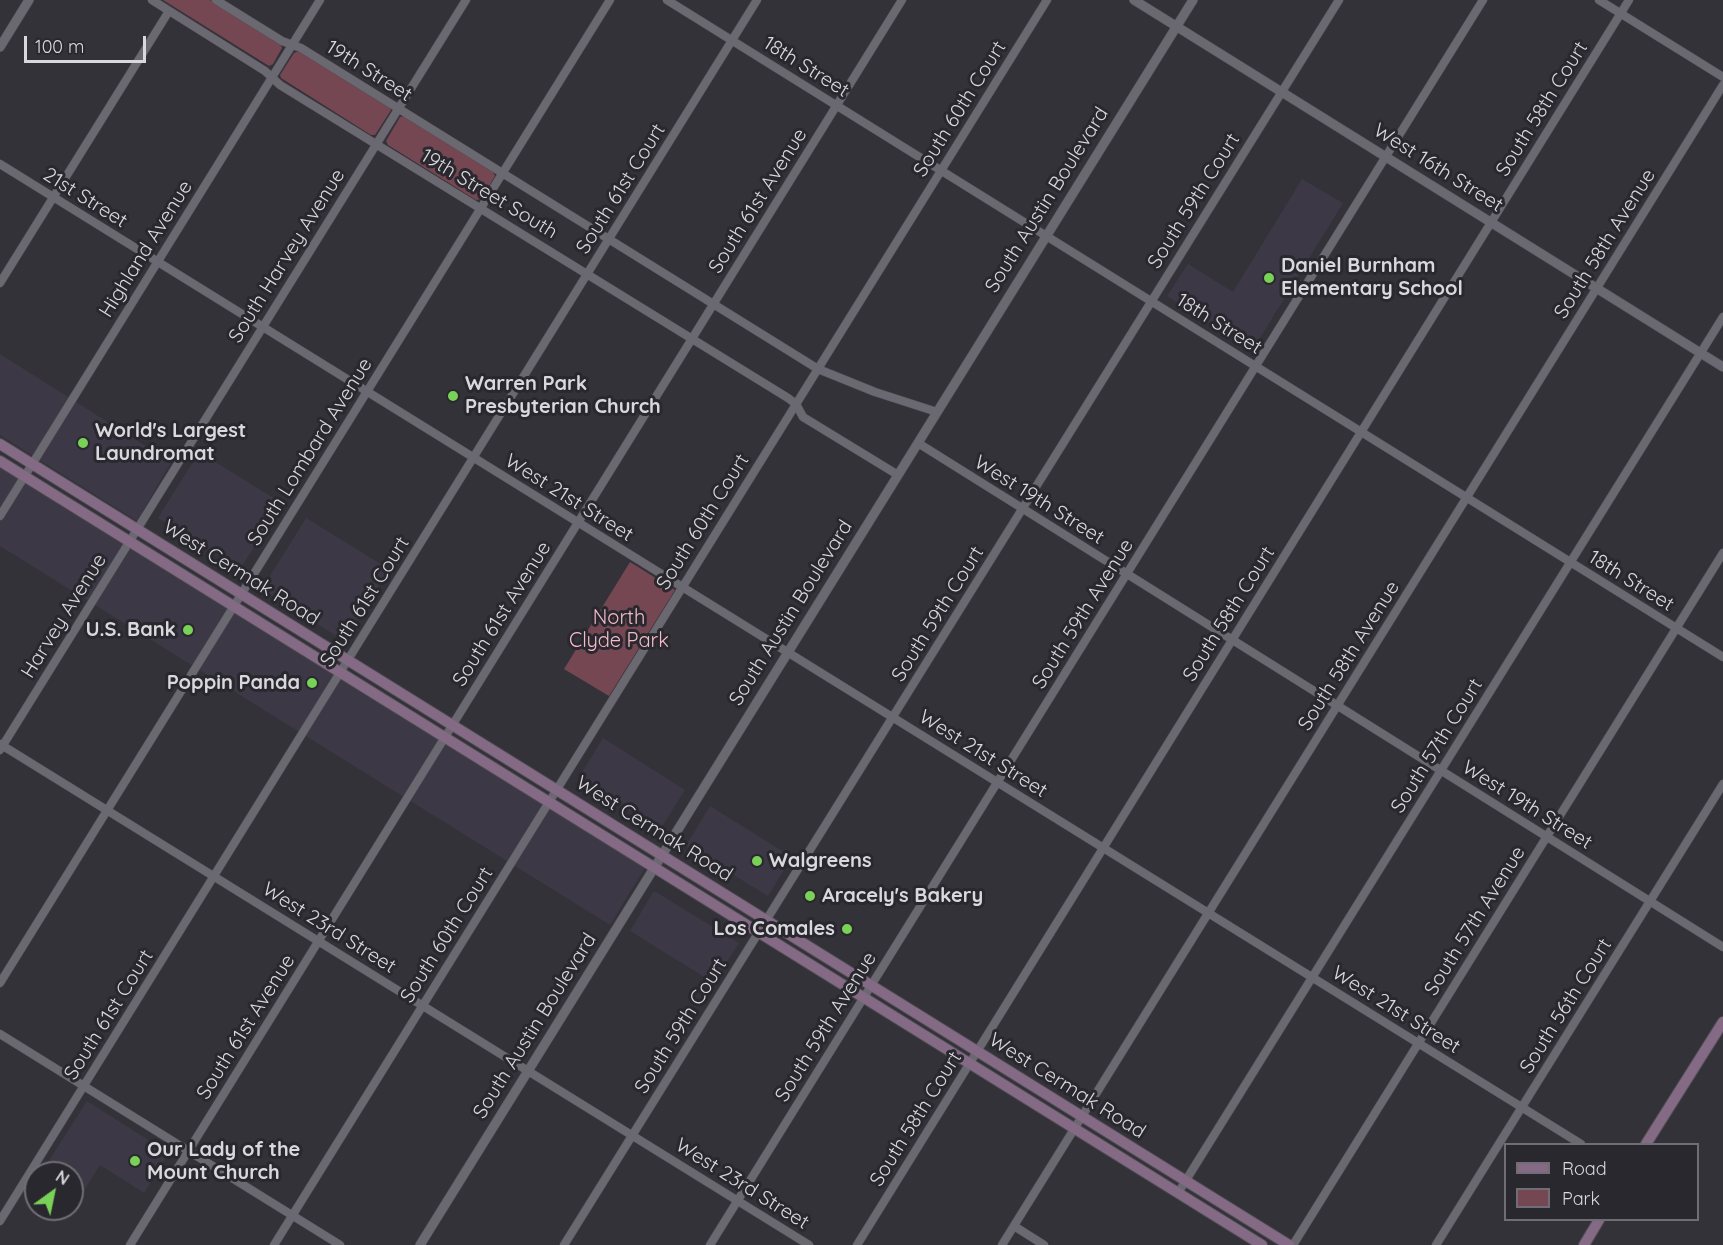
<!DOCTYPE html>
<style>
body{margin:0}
#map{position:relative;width:1723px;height:1245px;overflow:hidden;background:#343239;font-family:Quicksand,sans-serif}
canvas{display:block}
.legend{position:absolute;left:1504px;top:1143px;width:195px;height:78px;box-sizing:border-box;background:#2a282f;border:2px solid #706e74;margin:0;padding:8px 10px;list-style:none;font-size:18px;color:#d9d8dc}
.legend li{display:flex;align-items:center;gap:12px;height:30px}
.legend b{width:30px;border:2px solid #706e74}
.north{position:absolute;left:24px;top:1161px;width:60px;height:60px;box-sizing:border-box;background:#2a282f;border:2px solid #706e74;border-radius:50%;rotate:33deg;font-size:16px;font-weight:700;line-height:24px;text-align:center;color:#d9d8dc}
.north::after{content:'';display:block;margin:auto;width:21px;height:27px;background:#79d157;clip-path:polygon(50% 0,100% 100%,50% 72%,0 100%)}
.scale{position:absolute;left:24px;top:36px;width:122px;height:27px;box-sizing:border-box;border:3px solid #d9d8dc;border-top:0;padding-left:8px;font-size:18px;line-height:21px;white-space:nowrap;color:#d9d8dc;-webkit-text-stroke:4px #2a282f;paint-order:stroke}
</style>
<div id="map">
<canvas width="1723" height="1245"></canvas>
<ul class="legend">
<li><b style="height:8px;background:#856a86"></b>Road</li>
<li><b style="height:16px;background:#744752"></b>Park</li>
</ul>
<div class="north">N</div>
<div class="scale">100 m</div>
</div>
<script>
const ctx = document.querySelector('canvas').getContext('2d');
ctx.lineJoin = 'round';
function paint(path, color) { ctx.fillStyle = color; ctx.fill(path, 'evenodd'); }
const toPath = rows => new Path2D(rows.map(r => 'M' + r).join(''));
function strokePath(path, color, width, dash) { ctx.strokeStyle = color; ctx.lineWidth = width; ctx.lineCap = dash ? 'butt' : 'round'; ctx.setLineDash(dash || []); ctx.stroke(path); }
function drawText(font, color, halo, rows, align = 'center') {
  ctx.font = font + ' Quicksand,sans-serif'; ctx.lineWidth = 6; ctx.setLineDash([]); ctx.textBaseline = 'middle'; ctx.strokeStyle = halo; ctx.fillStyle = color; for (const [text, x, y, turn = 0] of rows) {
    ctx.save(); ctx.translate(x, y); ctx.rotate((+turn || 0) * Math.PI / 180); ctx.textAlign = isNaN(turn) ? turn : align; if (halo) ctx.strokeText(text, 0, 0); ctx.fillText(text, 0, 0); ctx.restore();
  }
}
const built = toPath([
 [1302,179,1343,203,1252,351,1167,296,1188,264,1233,292],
 [0,354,171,462,137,521,0,435],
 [199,452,282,503,240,569,158,518],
 [0,466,646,866,610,925,0,546],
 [306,518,389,569,344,641,262,589],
 [603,738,685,790,660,830,578,779],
 [710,806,792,857,768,896,686,846],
 [653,892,656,892,739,943,714,983,630,931],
 [87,1101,169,1153,144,1193,100,1165,79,1199,72,1195,72,1173,41,1173]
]);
const green = toPath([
 [163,0,210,0,280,43,282,48,273,64,269,66],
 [299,51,389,107,391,110,375,135,371,135,281,78,280,75,294,53],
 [405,116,493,172,495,176,481,199,476,200,388,145,386,141,400,117],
 [630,562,675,590,609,696,564,669]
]);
const minor = toPath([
 [152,0,265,71,280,85,788,398,796,404,803,417,898,475],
 [216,0,282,41,301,48,818,369,875,392,937,412],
 [667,0,1723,657],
 [1599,0,1723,77],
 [0,164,1581,1144],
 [0,283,169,11],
 [918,443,1723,947],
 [0,516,320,0],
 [0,744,809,1245],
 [0,750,466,0],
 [0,983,610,0],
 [0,1034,340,1245],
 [1178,1193,1723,317],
 [0,1221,757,0],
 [1014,1226,1044,1245],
 [130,1245,902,0],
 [274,1245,1047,0],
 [564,1245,1339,0],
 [710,1245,1483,0],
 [857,1245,1629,0],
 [1002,1245,1723,85],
 [1293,1245,1723,553],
 [1436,1245,1723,784]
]);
const tertiary = toPath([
 [1134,0,1723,367],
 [0,47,29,0],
 [420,1245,1193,0]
]);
const secondary = toPath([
 [0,444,1289,1245],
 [0,461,1262,1245],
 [1646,1144,1723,1022],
 [1584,1245,1599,1220]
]);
const markers = [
 [1269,278,6,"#79d157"],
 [453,396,6,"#79d157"],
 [83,443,6,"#79d157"],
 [188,630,6,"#79d157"],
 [312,683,6,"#79d157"],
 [757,861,6,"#79d157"],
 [810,896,6,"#79d157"],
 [847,929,6,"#79d157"],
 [135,1161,6,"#79d157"]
];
const streetNames = [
 ["18th Street",806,67,32],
 ["19th Street",369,71,32],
 ["South 60th Court",960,109,-58],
 ["South 58th Court",1542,109,-58],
 ["West 16th Street",1438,168,32],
 ["South 61st Court",621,189,-58],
 ["19th Street South",489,194,31],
 ["21st Street",85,198,32],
 ["South Austin Boulevard",1047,200,-58],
 ["South 61st Avenue",758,201,-58],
 ["South 59th Court",1194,201,-58],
 ["South 58th Avenue",1605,244,-58],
 ["Highland Avenue",146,249,-58],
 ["South Harvey Avenue",287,256,-58],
 ["18th Street",1219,324,32],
 ["South Lombard Avenue",310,452,-58],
 ["West 21st Street",569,498,32],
 ["West 19th Street",1039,500,32],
 ["South 60th Court",703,522,-58],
 ["West Cermak Road",241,573,32],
 ["18th Street",1631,581,32],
 ["South 61st Court",365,602,-58],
 ["South Austin Boulevard",791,613,-58],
 ["South 61st Avenue",502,614,-58],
 ["South 59th Court",938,614,-58],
 ["South 59th Avenue",1083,614,-58],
 ["South 58th Court",1229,614,-58],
 ["Harvey Avenue",64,616,-58],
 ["South 58th Avenue",1349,656,-58],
 ["South 57th Court",1437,746,-58],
 ["West 21st Street",983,754,32],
 ["West 19th Street",1527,805,32],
 ["West Cermak Road",654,829,32],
 ["South 57th Avenue",1475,921,-58],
 ["West 23rd Street",329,928,32],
 ["South 60th Court",447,935,-58],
 ["South 56th Court",1566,1006,-58],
 ["West 21st Street",1396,1010,32],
 ["South 61st Court",109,1015,-58],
 ["South Austin Boulevard",535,1026,-58],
 ["South 59th Court",681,1026,-58],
 ["South 61st Avenue",246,1027,-58],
 ["South 59th Avenue",826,1027,-58],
 ["West Cermak Road",1067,1086,32],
 ["South 58th Court",916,1119,-58],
 ["West 23rd Street",742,1184,32]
];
const poiNames = [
 ["Daniel Burnham",1281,266],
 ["Elementary School",1281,289],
 ["Warren Park",465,384],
 ["Presbyterian Church",465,407],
 ["World's Largest",95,431],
 ["Laundromat",95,454],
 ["U.S. Bank",176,630,"right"],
 ["Poppin Panda",300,683,"right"],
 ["Walgreens",769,861],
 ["Aracely's Bakery",822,896],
 ["Los Comales",835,929,"right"],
 ["Our Lady of the",147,1150],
 ["Mount Church",147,1173]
];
const parkNames = [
 ["North",619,618],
 ["Clyde Park",619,641]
];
paint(built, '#3c3845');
paint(green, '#744752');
strokePath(minor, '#514f55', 9);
strokePath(tertiary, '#514f55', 10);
strokePath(secondary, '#514f55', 12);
strokePath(minor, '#6a6870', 8);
strokePath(tertiary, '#6a6870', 9);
strokePath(secondary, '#856a86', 10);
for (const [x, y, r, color] of markers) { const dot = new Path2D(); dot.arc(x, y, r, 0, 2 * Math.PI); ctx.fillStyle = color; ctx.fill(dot); strokePath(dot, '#2a282f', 2); }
drawText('20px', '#d9d8dc', '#2a282f', streetNames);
drawText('bold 20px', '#d9d8dc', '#2a282f', poiNames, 'left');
drawText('20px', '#f5bbc8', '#2a282f', parkNames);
</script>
